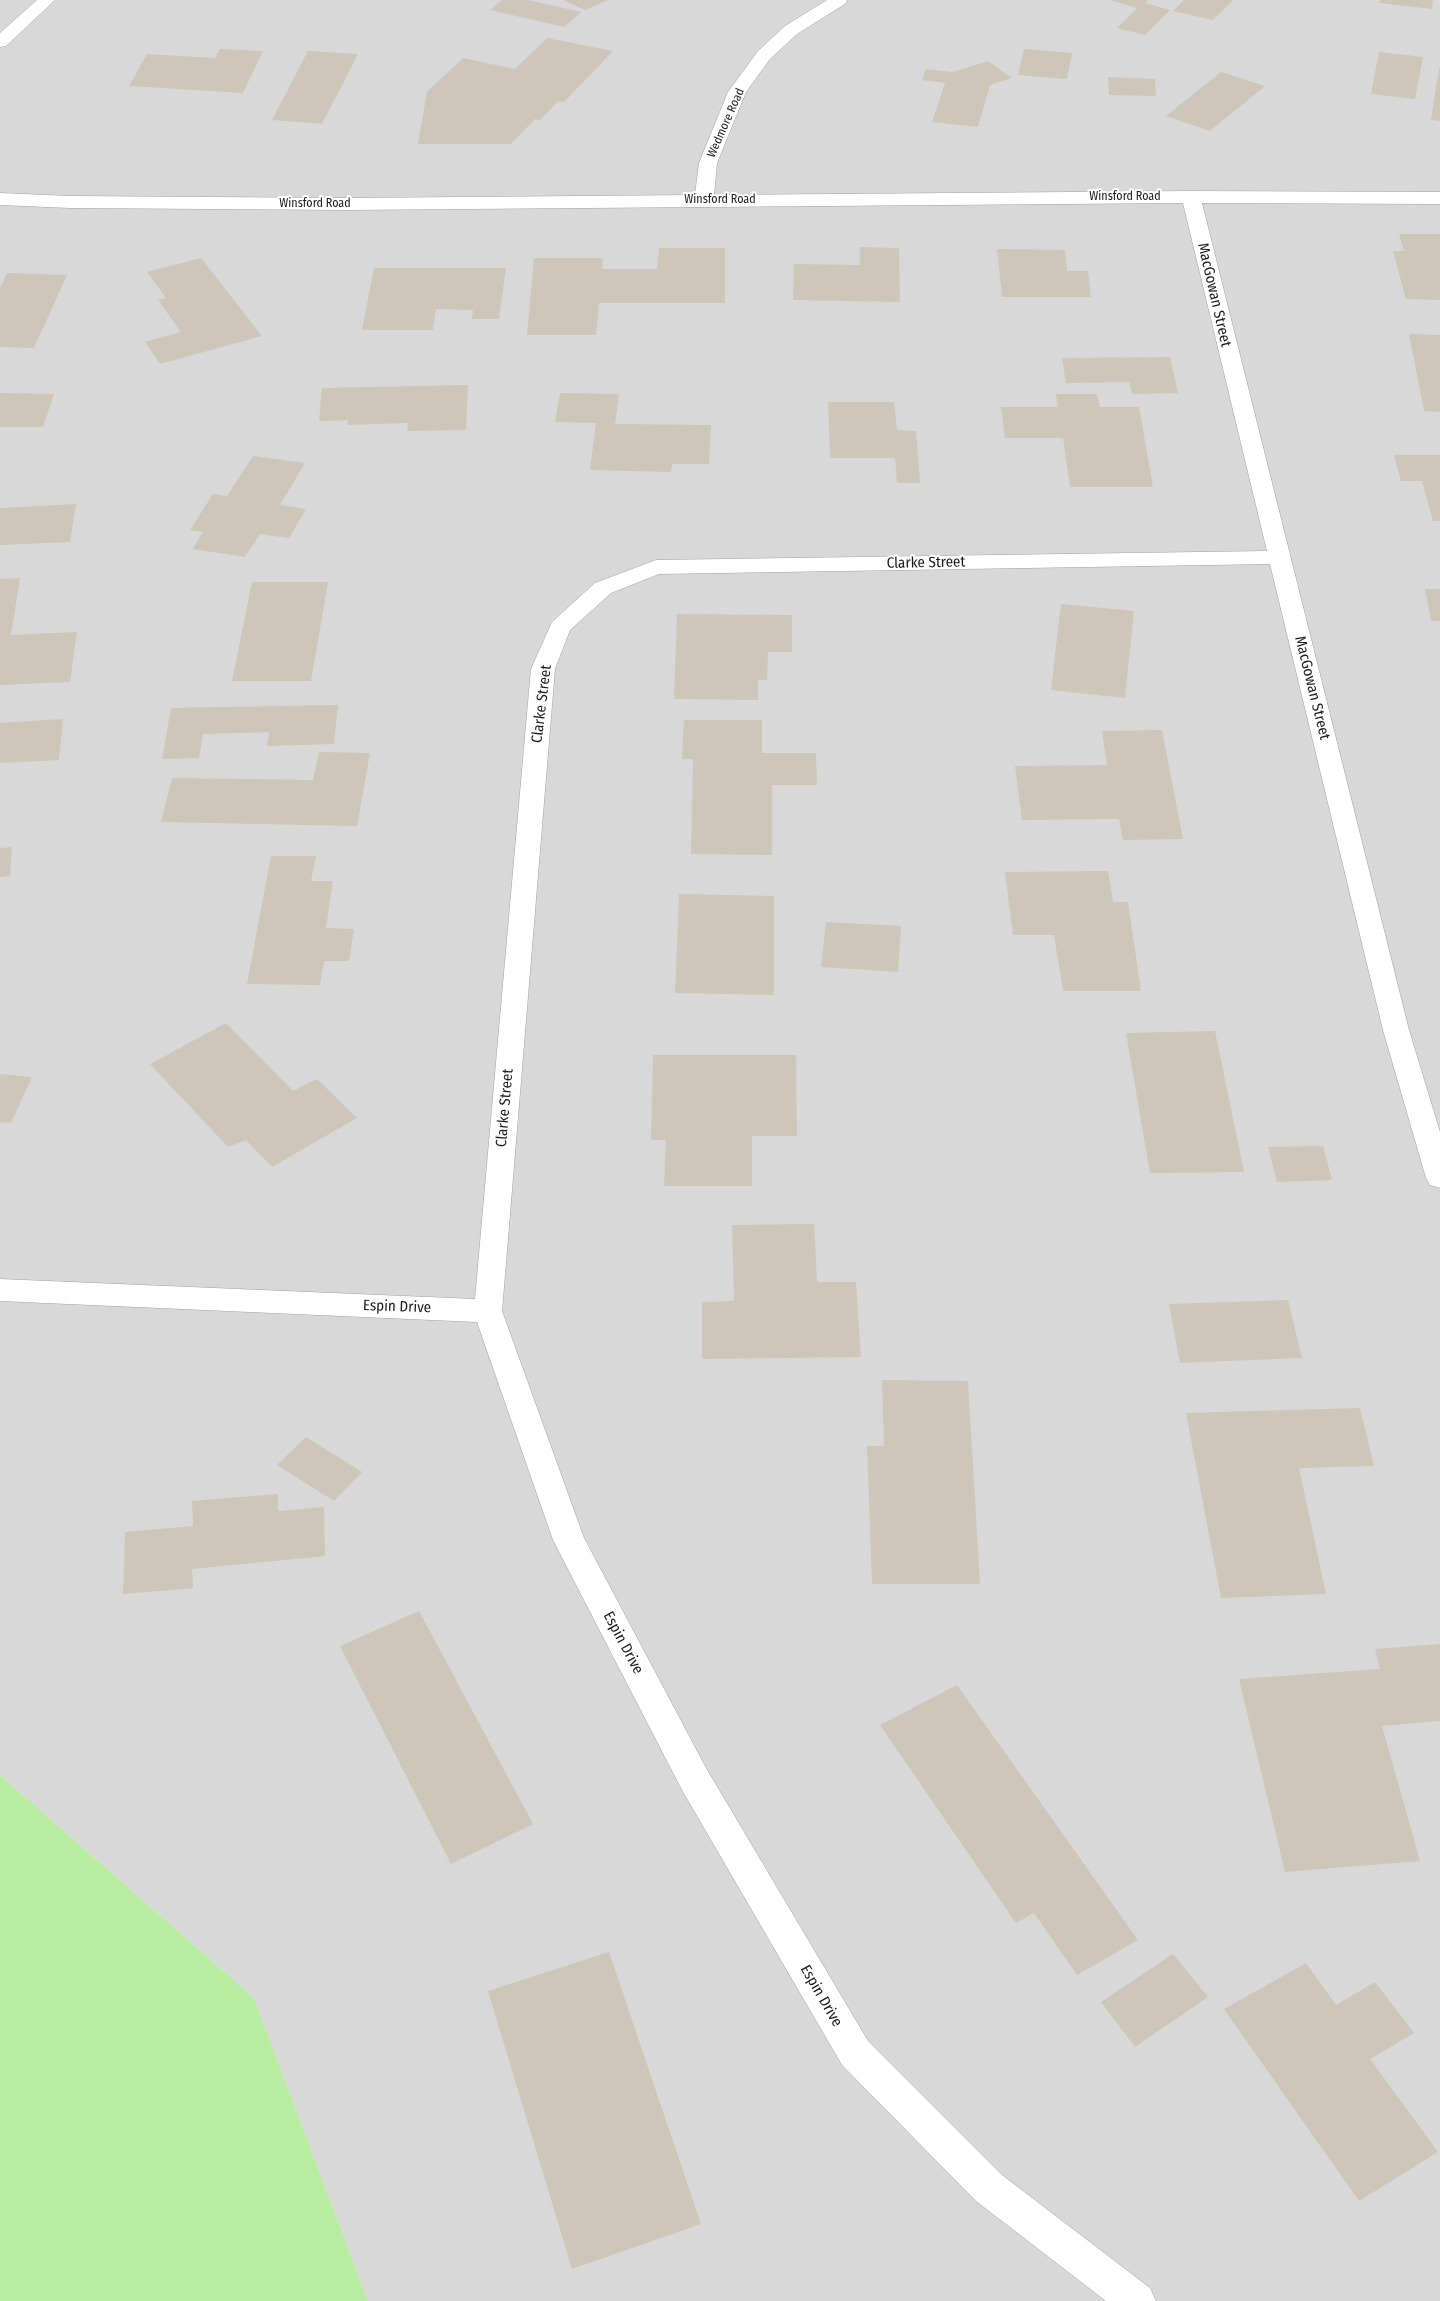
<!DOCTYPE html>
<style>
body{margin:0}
canvas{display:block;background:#edebe0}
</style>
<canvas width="1440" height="2301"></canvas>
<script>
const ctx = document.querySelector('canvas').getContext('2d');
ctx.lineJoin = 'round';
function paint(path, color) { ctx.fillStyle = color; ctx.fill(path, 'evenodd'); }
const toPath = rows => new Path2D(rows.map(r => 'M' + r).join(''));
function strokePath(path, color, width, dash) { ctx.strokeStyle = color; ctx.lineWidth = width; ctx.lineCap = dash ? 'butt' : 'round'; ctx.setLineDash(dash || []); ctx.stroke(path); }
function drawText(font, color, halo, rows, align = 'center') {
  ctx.font = font + ' "Fira Sans Condensed",sans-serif'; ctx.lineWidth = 4; ctx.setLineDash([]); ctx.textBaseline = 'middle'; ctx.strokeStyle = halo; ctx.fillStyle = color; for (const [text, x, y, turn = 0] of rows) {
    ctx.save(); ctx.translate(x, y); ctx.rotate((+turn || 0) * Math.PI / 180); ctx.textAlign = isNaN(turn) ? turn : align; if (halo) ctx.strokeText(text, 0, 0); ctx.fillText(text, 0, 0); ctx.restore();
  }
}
const residential = toPath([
 [0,0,1440,0,1440,2301,368,2301,254,1998,0,1775]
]);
const grass = toPath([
 [0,1775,254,1998,368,2301,0,2301]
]);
const building = toPath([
 [502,0,528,0,581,12,564,27,490,10],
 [563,0,608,0,585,10],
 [1110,0,1148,0,1145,3,1170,10,1145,35,1117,28,1137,8],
 [1184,0,1233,0,1213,20,1173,11],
 [1380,0,1433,0,1432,9,1379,3],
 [547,38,613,51,564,102,558,101,540,120,535,119,511,144,418,144,427,92,463,58,515,69],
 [220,49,263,51,243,93,129,86,147,54,215,58],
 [1024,49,1072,53,1067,79,1018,75],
 [308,51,358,54,322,124,272,120],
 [1379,52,1423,57,1415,99,1371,94],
 [988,61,1012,78,990,85,978,127,932,122,945,83,922,80,926,69,953,72],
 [1439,68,1440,68,1440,121,1431,120],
 [1221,72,1265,86,1210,131,1166,116],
 [1108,77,1155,79,1156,96,1109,95],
 [1399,234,1440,234,1440,300,1406,299,1393,251,1404,251],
 [860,247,899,248,900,302,793,300,794,264,860,265],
 [659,248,725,248,725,303,599,303,596,335,527,335,534,258,603,258,602,269,657,269],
 [997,249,1065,250,1067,271,1088,271,1091,297,1002,297],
 [201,258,262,336,160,364,145,342,181,332,158,300,166,298,147,272],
 [374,268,506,268,499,319,472,319,473,310,436,309,433,330,362,330],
 [7,273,67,275,34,348,0,347,0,288],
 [1409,334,1440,335,1440,412,1424,411],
 [1170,357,1178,393,1132,394,1129,382,1066,383,1062,358],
 [468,385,466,430,407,431,408,423,347,425,348,420,319,421,322,388],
 [0,393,54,394,43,427,0,427],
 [560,393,619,394,615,424,711,425,709,464,672,464,671,472,590,470,596,423,555,422],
 [1056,394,1097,394,1100,407,1139,407,1153,487,1070,487,1063,438,1005,438,1001,407,1058,407],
 [828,402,894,402,897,430,916,431,920,483,897,483,895,458,830,458],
 [1394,455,1440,455,1440,521,1433,521,1422,481,1401,481],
 [253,456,305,463,280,505,306,509,289,538,260,534,245,557,193,549,203,532,190,530,213,494,227,496],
 [76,504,70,542,0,545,0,508],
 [20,578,11,635,77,632,70,682,0,685,0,579],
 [252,582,328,582,311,681,232,681],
 [1425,589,1440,589,1440,621,1431,621],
 [1061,604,1134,611,1125,698,1051,690],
 [677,614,792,615,792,652,768,652,767,680,758,680,758,700,674,699],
 [338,705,334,744,267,746,269,732,203,734,199,758,162,759,171,708],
 [63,719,59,760,0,763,0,723],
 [684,720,762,720,762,753,816,753,817,785,772,785,772,855,691,854,693,759,682,759],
 [1162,730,1183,839,1123,840,1119,819,1022,820,1015,766,1107,765,1102,731],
 [319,752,370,753,357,826,161,822,172,778,313,780],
 [12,847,10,876,0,877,0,848],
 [271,856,316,856,311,881,333,881,326,928,354,929,349,961,324,961,320,985,247,984],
 [1108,871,1113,902,1128,902,1141,991,1063,991,1054,935,1013,935,1005,872],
 [679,894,774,896,774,995,675,993],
 [826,922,901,926,898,972,821,967],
 [226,1023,293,1091,317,1079,357,1118,272,1167,246,1140,228,1147,150,1064],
 [1215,1031,1244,1172,1150,1173,1126,1033],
 [653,1055,796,1055,797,1136,752,1136,752,1186,664,1186,666,1140,651,1140],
 [0,1074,32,1077,11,1123,0,1122],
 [1323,1146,1332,1180,1277,1182,1268,1147],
 [814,1224,817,1282,856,1282,861,1357,702,1359,702,1302,734,1301,732,1225],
 [1288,1300,1302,1358,1180,1363,1169,1304],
 [882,1380,968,1381,980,1584,872,1584,867,1446,884,1446],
 [1360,1408,1374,1466,1299,1468,1326,1594,1221,1598,1186,1413],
 [306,1437,362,1472,334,1501,277,1465],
 [278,1494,278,1511,324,1507,325,1556,192,1569,193,1588,123,1594,125,1532,193,1526,192,1501],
 [419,1611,533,1824,451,1864,340,1646],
 [1440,1644,1440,1721,1382,1726,1420,1861,1285,1872,1239,1679,1380,1669,1375,1649],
 [957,1685,1138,1940,1077,1975,1034,1913,1016,1923,880,1725],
 [609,1952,701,2224,572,2269,488,1991],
 [1173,1954,1208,1997,1135,2047,1101,2002],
 [1306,1963,1336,2005,1375,1982,1414,2033,1370,2059,1438,2152,1359,2201,1224,2009]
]);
const street = toPath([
 [37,0,55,0,6,46,0,47,0,33,37,0],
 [827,0,847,0,845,4,797,34,770,59,746,92,717,163,714,195,1191,191,1440,192,1440,204,1202,203,1409,1030,1440,1132,1440,1188,1430,1185,1426,1178,1383,1030,1270,564,659,574,611,593,570,630,555,669,502,1311,584,1538,706,1768,868,2041,1002,2175,1150,2288,1156,2301,1106,2301,976,2201,842,2065,682,1790,553,1540,477,1322,0,1301,0,1279,475,1299,531,669,552,622,595,583,656,560,1267,551,1183,203,348,210,70,208,0,205,0,193,70,196,348,198,695,195,699,163,728,92,758,51,785,26,827,0]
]);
const farStreetnames = [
 ["Wedmore Road",726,123,-66],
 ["Winsford Road",1125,197],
 ["Winsford Road",720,200],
 ["Winsford Road",315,204]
];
const streetNames = [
 ["MacGowan Street",1214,295,77],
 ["Clarke Street",926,563,-1],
 ["MacGowan Street",1312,688,76],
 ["Clarke Street",542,704,-83],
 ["Clarke Street",505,1108,-85],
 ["Espin Drive",397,1307,2],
 ["Espin Drive",623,1643,62],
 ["Espin Drive",821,1996,60]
];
paint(residential, '#d9d8d8');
paint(grass, '#b8eca1');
paint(building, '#cdc6b9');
strokePath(street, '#a2a2a2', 1);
paint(street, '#fff');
drawText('12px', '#1b1b1b', '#fff', farStreetnames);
drawText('15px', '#1b1b1b', '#fff', streetNames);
</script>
